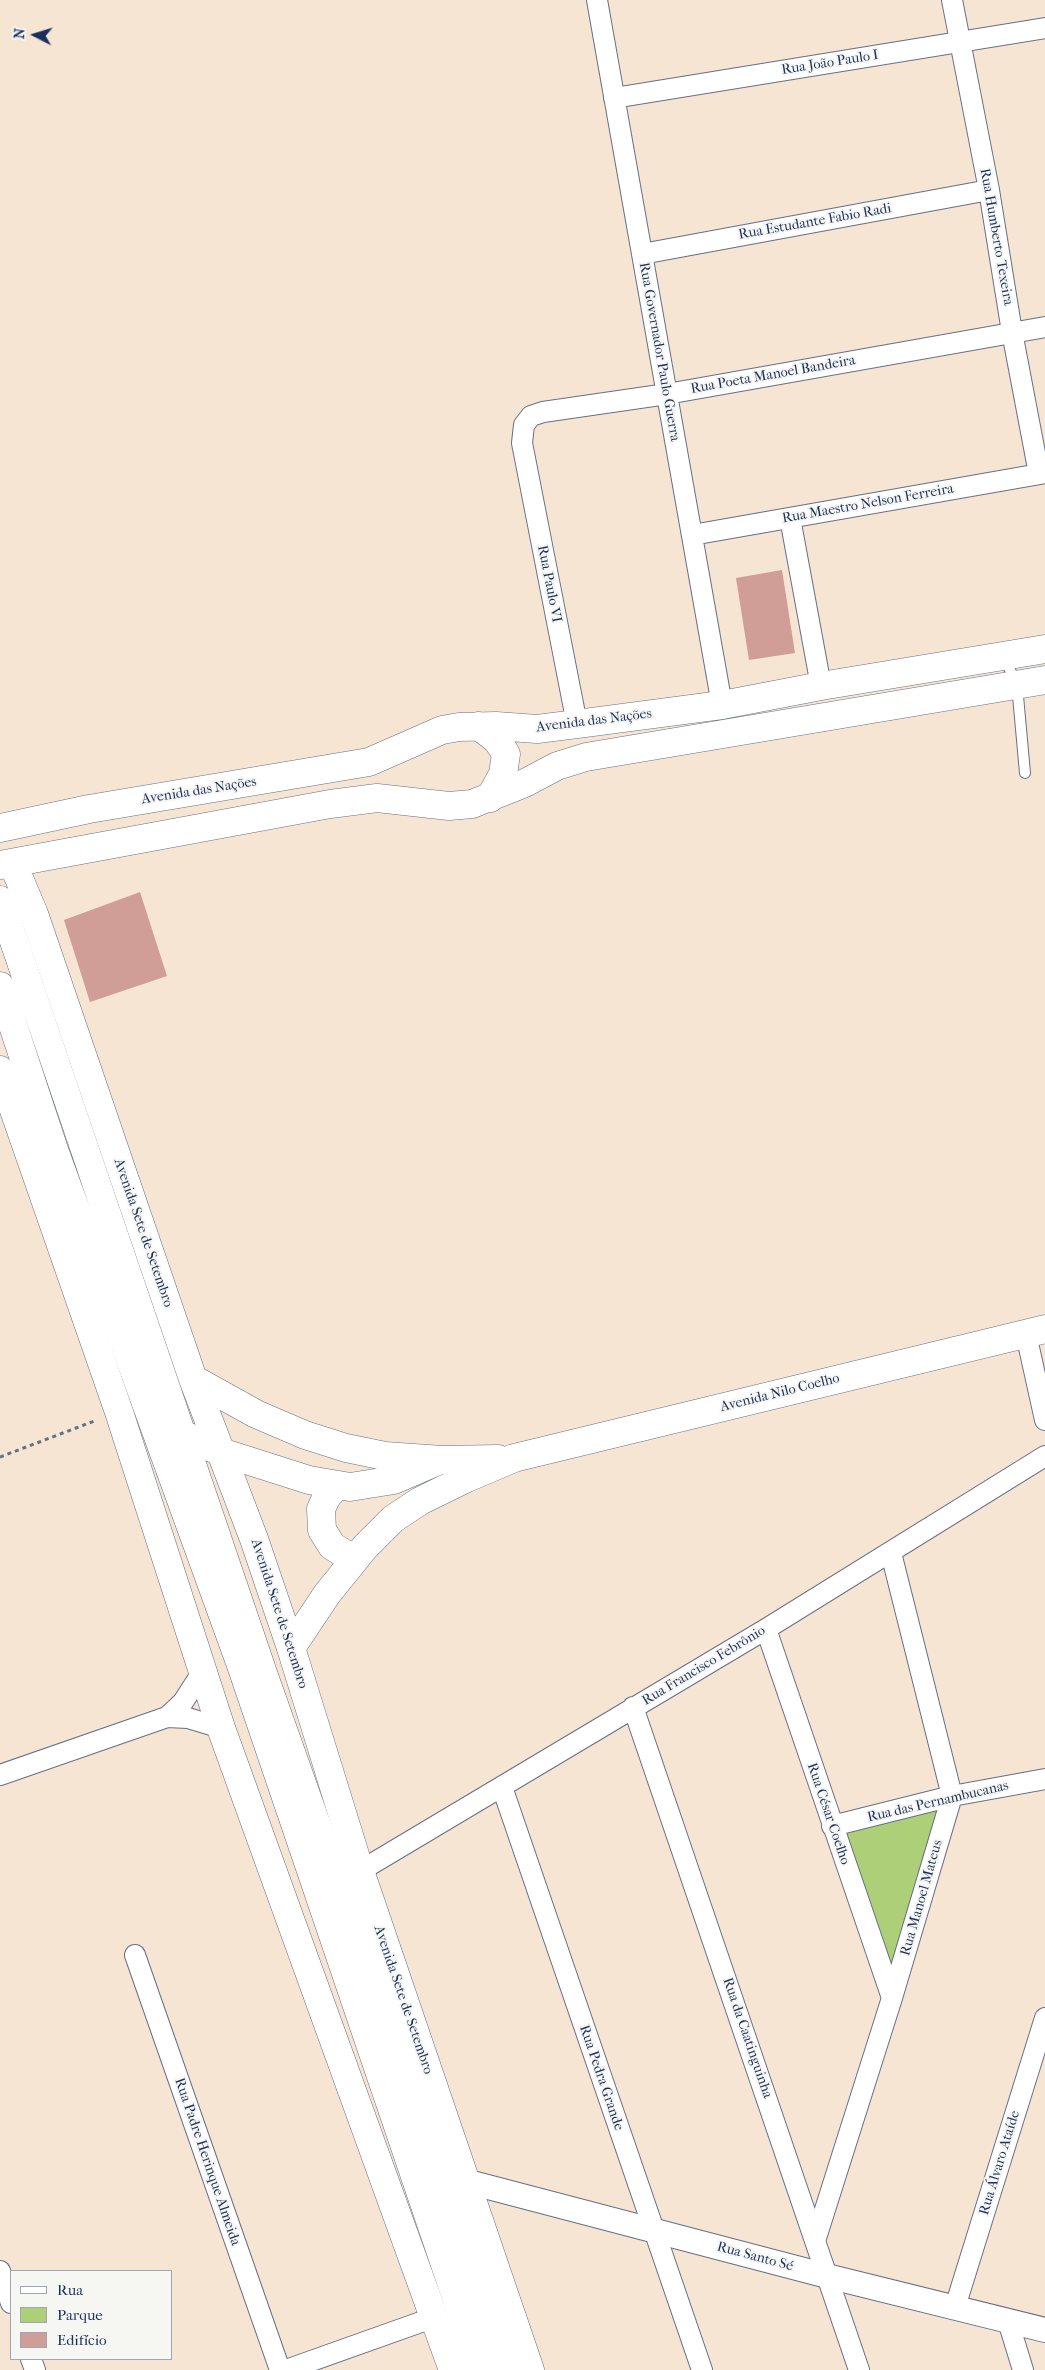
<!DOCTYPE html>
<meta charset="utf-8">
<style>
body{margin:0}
#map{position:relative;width:1045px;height:2370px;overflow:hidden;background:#f5e5d2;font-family:"IM FELL French Canon",serif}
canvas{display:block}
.legend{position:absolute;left:10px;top:2270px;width:162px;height:90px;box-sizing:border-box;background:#f6f6f2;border:1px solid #9ea6b7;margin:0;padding:6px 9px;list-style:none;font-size:15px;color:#1b2f5e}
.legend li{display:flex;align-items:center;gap:10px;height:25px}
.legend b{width:25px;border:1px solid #9ea6b7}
.north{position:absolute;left:10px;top:10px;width:50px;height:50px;-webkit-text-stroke:4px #f6f6f2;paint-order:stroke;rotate:275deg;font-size:14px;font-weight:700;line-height:20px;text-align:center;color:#1b2f5e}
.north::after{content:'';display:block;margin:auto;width:18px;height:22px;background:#1b2f5e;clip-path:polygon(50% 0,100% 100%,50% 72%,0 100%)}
</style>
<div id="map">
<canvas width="1045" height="2370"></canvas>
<ul class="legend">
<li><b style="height:6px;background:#fff"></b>Rua</li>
<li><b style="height:14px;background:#adcf78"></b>Parque</li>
<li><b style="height:14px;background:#d09d97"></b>Edifício</li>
</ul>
<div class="north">N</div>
</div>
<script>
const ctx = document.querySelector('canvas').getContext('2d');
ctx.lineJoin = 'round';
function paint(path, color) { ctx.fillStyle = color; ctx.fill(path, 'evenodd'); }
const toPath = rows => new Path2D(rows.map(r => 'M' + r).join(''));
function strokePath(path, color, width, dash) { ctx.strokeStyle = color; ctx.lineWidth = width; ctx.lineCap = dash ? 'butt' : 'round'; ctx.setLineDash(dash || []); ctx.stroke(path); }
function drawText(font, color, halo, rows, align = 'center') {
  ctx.font = font + ' "IM FELL French Canon",serif'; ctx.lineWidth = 4; ctx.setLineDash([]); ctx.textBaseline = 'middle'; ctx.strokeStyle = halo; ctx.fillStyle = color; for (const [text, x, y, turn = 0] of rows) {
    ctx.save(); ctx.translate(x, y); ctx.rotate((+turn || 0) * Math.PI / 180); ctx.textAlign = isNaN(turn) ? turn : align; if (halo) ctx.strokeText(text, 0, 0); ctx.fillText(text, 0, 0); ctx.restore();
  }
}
const green = toPath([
 [946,1801,893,1983,846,1833]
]);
const building = toPath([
 [782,570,795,653,749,660,736,578],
 [140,892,167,976,90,1002,64,920]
]);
const path = toPath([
 [0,1457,97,1420]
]);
const service = toPath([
 [1004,657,1017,685,1025,773]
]);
const minor = toPath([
 [597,0,722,705],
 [952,0,989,190,1012,332,1039,474],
 [614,98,1045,28],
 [642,254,989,190],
 [790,518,821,686],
 [692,535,1045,473],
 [577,724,522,443,524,425,531,416,543,412,667,394,1045,327],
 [1026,1334,1045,1420],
 [766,1629,892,1998],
 [633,1707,859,2370],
 [167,1717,183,1702,203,1671],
 [0,1775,167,1717,188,1718,221,1728],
 [502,1787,702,2370],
 [832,1826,952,1796,1045,1779],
 [360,1871,766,1629,1045,1456],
 [135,1955,280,2370],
 [816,2238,892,1998,952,1796,891,1553],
 [0,2271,11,2303],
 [955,2307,1045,2018],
 [1008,2321,1023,2370],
 [31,2359,35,2370],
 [286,2370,435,2317]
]);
const tertiary = toPath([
 [465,2181,827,2276,1045,2330]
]);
const secondary = toPath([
 [479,726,497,740,506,754,503,774,490,798],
 [0,828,89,809,369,762,442,730,459,727,496,726,537,729,577,724,722,705,821,686,1045,649],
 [13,864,34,914,193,1379,254,1539,291,1648,360,1871,530,2370],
 [0,865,330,804,377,798,449,806,472,804,525,783,557,766,586,757,1045,680],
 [0,1070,119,1412,221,1728,453,2370],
 [193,1379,256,1414,305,1435,346,1448,385,1456,442,1460,498,1459],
 [221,1452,309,1480,350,1487,394,1480,438,1461],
 [337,1485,326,1498,321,1509,322,1530,332,1546,345,1554,357,1557],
 [291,1648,327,1594,365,1547,393,1519,420,1501,467,1478,514,1458,1045,1329]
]);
const trunk = toPath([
 [0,900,264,1676,368,1970,502,2370],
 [0,986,53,1147,241,1665,481,2370],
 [182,1434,221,1452],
 [384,1993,417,2039]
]);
const streetNames = [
 ["Rua João Paulo I",830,63,-9],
 ["Rua Estudante Fabio Radi",815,222,-10],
 ["Rua Humberto Texeira",996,237,80],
 ["Rua Governador Paulo Guerra",659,352,80],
 ["Rua Poeta Manoel Bandeira",773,375,-10],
 ["Rua Maestro Nelson Ferreira",868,504,-10],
 ["Rua Paulo VI",549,584,79],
 ["Avenida das Nações",594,721,-7],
 ["Avenida das Nações",199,791,-9],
 ["Avenida Sete de Setembro",143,1233,71],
 ["Avenida Nilo Coelho",780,1393,-14],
 ["Avenida Sete de Setembro",279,1614,72],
 ["Rua Francisco Febrônio",704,1666,-31],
 ["Rua das Pernambucanas",938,1802,-13],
 ["Rua César Coelho",828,1814,71],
 ["Rua Manoel Mateus",922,1898,-74],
 ["Avenida Sete de Setembro",403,2000,71],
 ["Rua da Caatinguinha",747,2038,71],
 ["Rua Pedra Grande",601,2078,71],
 ["Rua Padre Herinque Almeida",207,2162,71],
 ["Rua Álvaro Ataíde",1000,2163,-73],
 ["Rua Santo Sé",755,2257,15]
];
paint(green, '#adcf78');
paint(building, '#d09d97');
strokePath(service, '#676f87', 12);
strokePath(minor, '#676f87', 22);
strokePath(tertiary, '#676f87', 26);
strokePath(secondary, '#676f87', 29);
strokePath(trunk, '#676f87', 29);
strokePath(path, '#676f87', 3, [4, 4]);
strokePath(service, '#fff', 10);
strokePath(minor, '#fff', 20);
strokePath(tertiary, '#fff', 24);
strokePath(secondary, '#fff', 28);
strokePath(trunk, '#fff', 28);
drawText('14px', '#1b2f5e', '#f6f6f2', streetNames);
</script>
